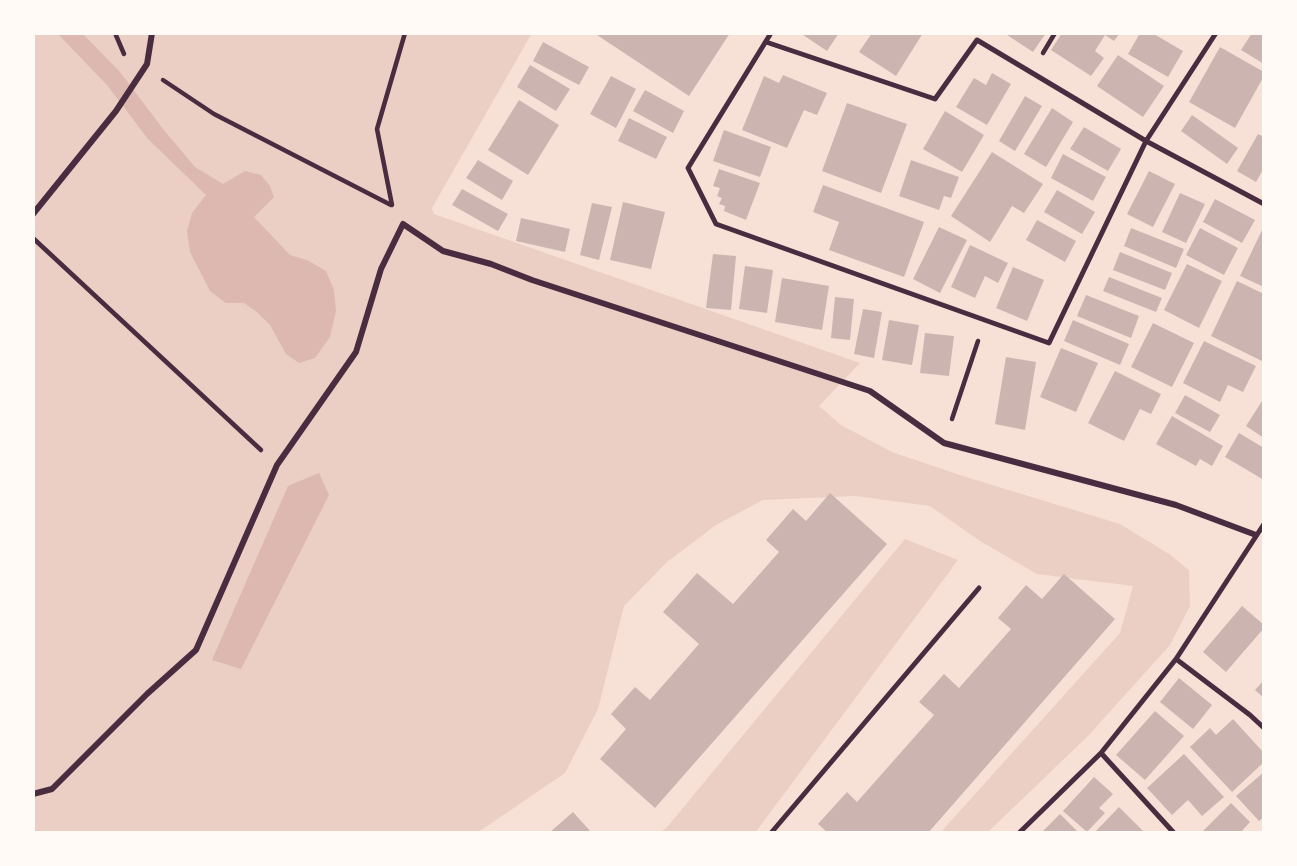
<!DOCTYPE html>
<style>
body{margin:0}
#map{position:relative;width:1297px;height:866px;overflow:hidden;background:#f7e1d7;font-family:Georgia,serif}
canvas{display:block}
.frame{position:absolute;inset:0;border:35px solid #fffaf5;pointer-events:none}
</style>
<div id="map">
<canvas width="1297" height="866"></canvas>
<div class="frame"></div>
</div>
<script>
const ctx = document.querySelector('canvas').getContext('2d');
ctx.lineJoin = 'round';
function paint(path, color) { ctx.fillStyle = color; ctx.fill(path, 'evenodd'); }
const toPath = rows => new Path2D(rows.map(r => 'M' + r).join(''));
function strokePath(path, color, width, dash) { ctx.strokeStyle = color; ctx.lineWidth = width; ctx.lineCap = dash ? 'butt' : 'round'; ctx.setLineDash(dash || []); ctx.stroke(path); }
const green = toPath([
 [33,33,532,33,432,208,434,214,860,363,819,406,841,425,892,452,966,477,1120,524,1169,554,1189,570,1190,606,1170,645,1088,736,987,833,940,833,1120,633,1133,586,1037,574,980,541,930,506,855,496,763,500,716,525,667,562,624,606,598,709,565,773,477,833,33,833],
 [905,539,958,560,755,833,660,833,668,826]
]);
const water = toPath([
 [57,33,82,33,120,72,163,129,195,167,223,184,245,171,261,175,270,186,274,197,254,217,290,255,307,260,326,271,334,290,336,311,330,337,315,358,299,363,286,354,270,325,258,313,244,303,226,303,210,291,190,252,187,231,192,213,206,195,148,139,107,85],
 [319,473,329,495,241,669,212,660,288,486]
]);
const building = toPath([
 [594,33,730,33,689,96],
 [800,33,839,33,827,51],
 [872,33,923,33,896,76,859,52],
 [1004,33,1046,33,1033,52],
 [1062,33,1120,33,1114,41,1105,35,1095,51,1104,58,1091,76,1051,50],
 [1140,33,1152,33,1183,51,1168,77,1128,54],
 [1252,33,1264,33,1264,64,1241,50],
 [543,42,589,67,579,85,533,61],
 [1220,47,1264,72,1264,76,1235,128,1189,102],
 [1118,55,1164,86,1143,117,1097,86],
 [530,65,570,89,556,111,517,87],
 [992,73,1011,84,987,125,956,107,974,78,986,85],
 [783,75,827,93,817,115,804,110,787,148,742,130,764,76,779,83],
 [611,76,636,89,616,128,590,114],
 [645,90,684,111,673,133,633,111],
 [1025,96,1042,106,1015,151,999,141],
 [519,100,559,125,528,175,488,150],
 [847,103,907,124,881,193,822,171],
 [1052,108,1073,122,1046,167,1024,154],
 [945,111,984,135,962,172,923,149],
 [1192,115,1238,148,1227,164,1181,131],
 [629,118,667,137,656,159,618,141],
 [1084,127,1121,149,1108,171,1070,149],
 [724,130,771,147,760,177,713,161],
 [1258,134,1264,137,1264,168,1256,182,1237,171],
 [992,152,1043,184,1024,213,1012,206,990,242,951,216],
 [1063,154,1106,177,1093,201,1051,178],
 [478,160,513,181,502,200,466,178],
 [911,160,959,177,951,198,944,196,939,210,899,196],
 [719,169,760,183,746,220,724,211,725,206,719,204,722,198,717,196,720,188,713,186],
 [1149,171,1175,184,1153,227,1127,214],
 [823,185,924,222,904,277,829,250,839,222,813,212],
 [462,189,508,214,498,231,452,205],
 [1057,190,1095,212,1082,234,1044,212],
 [1180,193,1205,204,1186,243,1162,232],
 [1215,199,1255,220,1242,243,1203,222],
 [623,202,665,212,651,269,610,260],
 [592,203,612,207,599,260,580,255],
 [521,218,570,229,565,252,516,241],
 [1037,220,1076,241,1065,262,1026,240],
 [1264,226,1264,287,1240,276],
 [939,227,967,240,940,293,913,279],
 [1131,228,1184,249,1176,268,1124,246],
 [1200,228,1238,248,1224,275,1186,255],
 [970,245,1008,263,998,283,985,276,975,298,951,287],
 [1120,252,1172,273,1165,290,1113,270],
 [713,254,736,256,731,310,706,308],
 [1187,264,1222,281,1199,328,1164,310],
 [745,266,773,270,767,313,739,309],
 [1013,267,1044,280,1027,321,996,308],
 [1109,277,1162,298,1156,312,1103,291],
 [782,278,829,286,822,330,775,322],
 [1237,281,1264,294,1264,362,1211,336],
 [1086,295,1139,316,1131,338,1077,316],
 [835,297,854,299,850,340,831,338],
 [863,309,882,312,874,358,854,354],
 [889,320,919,325,912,365,882,360],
 [1073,320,1129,344,1120,365,1064,341],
 [1153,323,1194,343,1172,387,1131,367],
 [925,333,954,336,949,376,920,373],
 [1204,341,1256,366,1243,392,1228,385,1220,402,1183,383],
 [1061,348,1098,363,1076,412,1040,397],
 [1006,357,1036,362,1025,430,995,424],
 [1115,371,1161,394,1151,414,1140,409,1124,441,1088,423],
 [1185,395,1220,415,1210,432,1175,413],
 [1262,401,1264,402,1264,438,1246,426],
 [1172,416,1223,446,1212,466,1200,459,1196,466,1156,444],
 [1239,433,1264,448,1264,480,1225,457],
 [830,493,887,544,655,808,600,759,626,729,611,714,635,687,650,700,699,644,663,612,697,573,733,604,779,552,766,540,793,509,806,521],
 [1064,574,1115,619,928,833,828,833,818,824,847,792,857,802,934,715,919,702,944,674,959,688,1011,629,998,618,1026,585,1042,599],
 [1242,606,1264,625,1264,628,1226,672,1203,652],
 [1179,678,1212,705,1193,729,1160,702],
 [1264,680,1264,698,1255,690],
 [1155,711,1184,736,1145,780,1116,755],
 [1233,719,1264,753,1264,762,1232,792,1190,747,1210,728,1216,735],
 [1184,754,1224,797,1202,816,1188,800,1172,815,1147,788],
 [1264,772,1264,817,1259,821,1236,796],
 [1094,777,1113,794,1099,808,1105,813,1087,832,1063,811],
 [1231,803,1250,822,1240,833,1201,833],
 [1119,807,1145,833,1094,833],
 [573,812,592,833,549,833],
 [1060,814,1079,833,1041,833]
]);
const path = toPath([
 [115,33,124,54],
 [1043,53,1055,33],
 [163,80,214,114,391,205],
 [392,205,377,129,405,33],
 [34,239,261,450],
 [952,419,978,341]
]);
const service = toPath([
 [771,33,688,168,716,224,1049,343,1146,141,1216,33],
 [766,42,935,99,977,40,1146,141,1264,204],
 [1176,659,1250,715,1264,728],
 [1101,753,1174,833],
 [771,833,979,588],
 [1019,833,1101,753,1176,659,1264,524]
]);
const pedestrian = toPath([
 [33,214,116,111,147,64,152,33],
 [33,794,52,789,147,694,196,650,277,465,356,352,381,269,403,224,443,251,491,264,532,280,870,391,944,443,1176,505,1256,535]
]);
paint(green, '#ebcfc5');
paint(water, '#dcb8b0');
paint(building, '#ccb4b1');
strokePath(path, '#4a2c40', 4.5);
strokePath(service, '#4a2c40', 5);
strokePath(pedestrian, '#4a2c40', 6);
</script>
